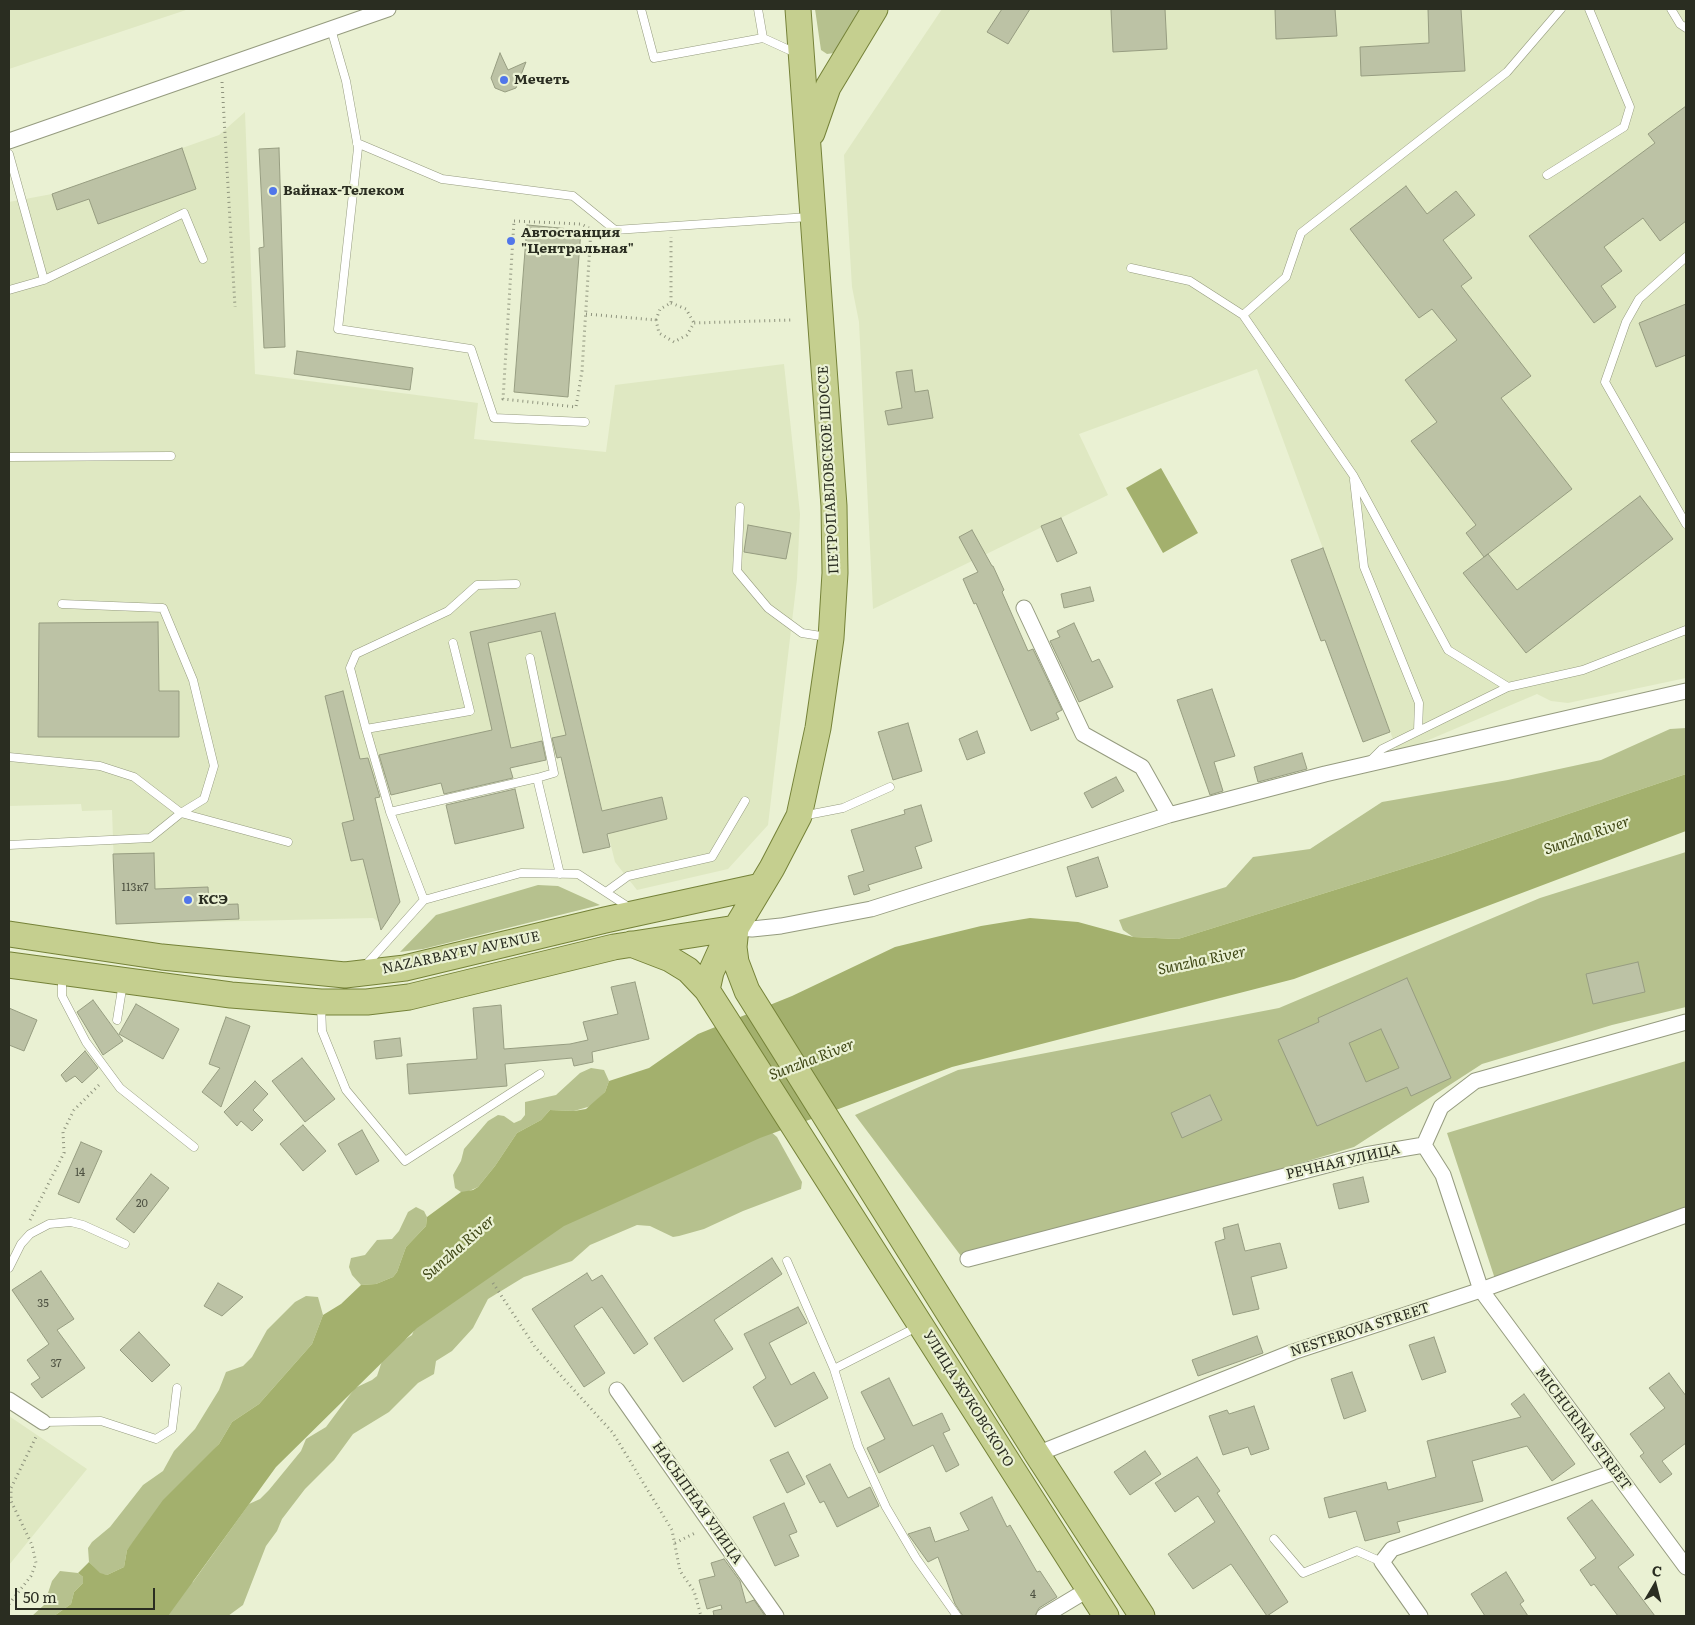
<!DOCTYPE html>
<meta charset="utf-8">
<style>
body{margin:0}
#map{position:relative;width:1695px;height:1625px;overflow:hidden;background:#eaf1d3;font-family:Literata,serif}
canvas{display:block}
.frame{position:absolute;inset:0;border:10px solid #2a2d21;pointer-events:none}
.north{position:absolute;left:1630px;top:1560px;width:50px;height:50px;-webkit-text-stroke:4px #eaf1d3;paint-order:stroke;rotate:8deg;font-size:14px;font-weight:700;line-height:20px;text-align:center;color:#2a2d21}
.north::after{content:'';display:block;margin:auto;width:18px;height:22px;background:#2a2d21;clip-path:polygon(50% 0,100% 100%,50% 72%,0 100%)}
.scale{position:absolute;left:15px;top:1588px;width:140px;height:22px;box-sizing:border-box;border:2px solid #2a2d21;border-top:0;padding-left:6px;font-size:15px;line-height:18px;white-space:nowrap;color:#2a2d21;-webkit-text-stroke:4px #eaf1d3;paint-order:stroke}
</style>
<div id="map">
<canvas width="1695" height="1625"></canvas>
<div class="frame"></div>
<div class="north">С</div>
<div class="scale">50 m</div>
</div>
<script>
const ctx = document.querySelector('canvas').getContext('2d');
ctx.lineJoin = 'round';
function paint(path, color) { ctx.fillStyle = color; ctx.fill(path, 'evenodd'); }
const toPath = rows => new Path2D(rows.map(r => 'M' + r).join(''));
function strokePath(path, color, width, dash) { ctx.strokeStyle = color; ctx.lineWidth = width; ctx.lineCap = dash ? 'butt' : 'round'; ctx.setLineDash(dash || []); ctx.stroke(path); }
function drawText(font, color, halo, rows, align = 'center') {
  ctx.font = font + ' Literata,serif'; ctx.lineWidth = 4.5; ctx.setLineDash([]); ctx.textBaseline = 'middle'; ctx.strokeStyle = halo; ctx.fillStyle = color; for (const [text, x, y, turn = 0] of rows) {
    ctx.save(); ctx.translate(x, y); ctx.rotate((+turn || 0) * Math.PI / 180); ctx.textAlign = isNaN(turn) ? turn : align; if (halo) ctx.strokeText(text, 0, 0); ctx.fillText(text, 0, 0); ctx.restore();
  }
}
const built = toPath([
 [9,9,189,9,9,69],
 [942,9,1686,9,1686,678,1568,703,1551,701,1537,694,1398,753,1257,369,1079,434,1108,495,873,609,859,322,852,287,844,155],
 [245,112,255,374,478,403,474,439,606,452,615,385,784,364,800,514,797,579,768,825,728,869,637,890,615,862,587,749,543,758,539,741,371,780,384,925,373,918,116,924,112,810,82,811,81,804,9,806,9,202,52,194,219,135],
 [9,1416,87,1469,9,1565]
]);
const green = toPath([
 [815,9,863,9,834,53,827,54,821,50],
 [1686,728,1686,774,1453,853,1178,939,1133,937,1123,930,1119,920,1226,887,1253,857,1310,849,1382,802,1508,780,1601,760,1670,729],
 [1686,852,1686,1007,1612,1025,1482,1064,1354,1147,967,1264,855,1115,958,1070,1279,1008,1540,898],
 [538,885,558,886,600,905,423,949,400,952,436,915],
 [1686,1061,1686,1210,1495,1279,1447,1133],
 [591,1068,604,1070,609,1081,605,1092,591,1106,574,1111,550,1110,541,1120,517,1133,495,1166,478,1187,467,1192,461,1192,455,1188,453,1175,461,1161,464,1149,488,1121,498,1115,504,1116,514,1123,521,1120,525,1115,525,1102,556,1095,580,1073],
 [770,1131,777,1137,802,1182,801,1189,743,1211,704,1229,679,1236,673,1237,650,1226,637,1225,590,1245,572,1261,524,1277,488,1299,473,1328,452,1351,436,1361,434,1374,418,1383,389,1412,353,1434,334,1460,305,1489,282,1519,277,1531,266,1546,243,1605,228,1616,154,1616,182,1585,193,1582,249,1504,260,1499,269,1490,301,1451,306,1439,326,1427,355,1388,372,1380,377,1376,383,1358,396,1345,412,1335,418,1320,526,1236],
 [416,1207,424,1211,427,1217,426,1226,406,1247,397,1272,393,1277,376,1284,361,1285,352,1275,349,1267,351,1258,365,1255,377,1240,392,1239,399,1231,408,1212],
 [306,1296,318,1297,323,1315,312,1344,259,1404,232,1422,219,1444,127,1550,124,1567,107,1575,100,1574,89,1562,88,1548,92,1542,110,1527,143,1485,163,1471,174,1451,195,1429,219,1390,226,1372,243,1366,252,1357,267,1330,295,1302],
 [60,1571,78,1573,83,1577,83,1583,74,1592,71,1604,54,1616,32,1616,44,1605,52,1581]
]);
const water = toPath([
 [1161,468,1198,533,1163,553,1126,488],
 [1686,774,1686,831,1294,979,952,1067,760,1138,564,1226,417,1328,276,1467,168,1616,54,1616,71,1604,74,1592,83,1583,83,1577,78,1573,89,1562,100,1573,107,1575,124,1567,127,1550,163,1500,219,1444,232,1422,259,1404,312,1344,323,1315,341,1304,361,1285,376,1284,393,1277,397,1272,406,1247,426,1226,427,1217,461,1192,473,1190,478,1187,495,1166,517,1133,541,1120,550,1110,574,1111,586,1109,605,1092,609,1081,649,1068,698,1034,792,996,895,947,981,926,1030,918,1078,922,1133,937,1178,939,1453,853]
]);
const building = toPath([
 [1002,9,1030,9,1008,44,987,32,1002,9],
 [1111,9,1165,9,1167,49,1113,52,1111,9],
 [1275,9,1335,9,1337,36,1276,39,1275,9],
 [1428,9,1461,9,1465,71,1361,76,1360,47,1429,43,1428,9],
 [500,53,508,70,526,62,516,88,505,92,495,88,491,78,500,53],
 [1686,106,1686,221,1660,241,1643,218,1604,247,1622,271,1601,286,1616,307,1594,323,1529,236,1655,143,1648,134,1686,106],
 [182,148,196,189,98,224,89,199,57,210,52,194,182,148],
 [279,148,285,347,264,348,259,248,264,247,259,149,279,148],
 [1406,186,1427,214,1456,191,1475,215,1443,240,1472,278,1461,286,1531,376,1501,398,1572,489,1484,557,1466,533,1476,525,1411,441,1437,422,1405,380,1457,340,1432,309,1419,318,1350,229,1406,186],
 [527,225,581,230,568,397,514,392,527,225],
 [1686,304,1686,355,1656,367,1639,323,1686,304],
 [297,351,413,368,410,390,294,374,297,351],
 [912,370,915,392,928,390,933,418,888,425,885,411,902,408,896,372,912,370],
 [1640,496,1673,539,1526,653,1463,573,1488,554,1517,590,1640,496],
 [1061,518,1077,553,1057,562,1041,526,1061,518],
 [748,525,791,533,786,559,744,552,748,525],
 [972,530,992,566,993,566,1004,590,1002,592,1028,651,1033,649,1062,710,1056,713,1059,719,1031,731,976,603,974,604,963,579,978,572,959,537,972,530],
 [1323,548,1390,732,1363,742,1325,640,1321,641,1291,560,1323,548],
 [1090,587,1094,601,1064,608,1061,594,1090,587],
 [555,613,602,811,662,797,667,819,607,834,610,847,583,853,561,757,557,758,552,738,566,735,541,631,488,643,511,748,542,741,546,760,510,768,513,778,444,794,441,783,391,795,379,755,492,730,470,632,555,613],
 [158,622,159,691,179,691,179,737,38,737,39,623,158,622],
 [1074,623,1092,662,1099,659,1113,687,1079,702,1050,641,1060,637,1057,631,1074,623],
 [1212,689,1235,756,1214,762,1223,791,1210,795,1177,700,1212,689],
 [343,691,360,759,368,758,380,797,375,798,400,902,381,930,363,859,351,861,342,823,354,820,325,696,343,691],
 [908,723,922,771,893,780,878,732,908,723],
 [977,731,985,753,967,760,959,739,977,731],
 [1302,753,1307,769,1258,782,1254,767,1302,753],
 [1116,777,1124,791,1092,808,1084,793,1116,777],
 [515,789,524,828,455,844,446,805,515,789],
 [921,805,932,841,915,847,922,868,868,885,870,890,854,895,848,876,864,871,851,830,905,814,904,810,921,805],
 [154,853,155,889,208,887,209,905,238,904,239,919,116,924,113,854,154,853],
 [1098,857,1108,887,1076,897,1067,867,1098,857],
 [1638,962,1645,992,1593,1004,1586,974,1638,962],
 [1407,978,1451,1078,1411,1096,1407,1087,1317,1126,1278,1040,1319,1022,1318,1018,1407,978],
 [1381,1029,1399,1068,1366,1082,1349,1043,1381,1029],
 [635,982,649,1039,592,1052,593,1062,574,1066,572,1058,505,1064,507,1086,409,1094,407,1064,477,1059,473,1008,501,1005,504,1049,570,1044,588,1040,583,1022,618,1014,611,987,635,982],
 [93,1000,123,1041,103,1055,77,1012,93,1000],
 [136,1004,179,1029,163,1059,119,1034,136,1004],
 [9,1008,37,1020,24,1051,9,1045,9,1008],
 [226,1017,250,1026,221,1107,202,1092,220,1068,209,1064,226,1017],
 [400,1038,402,1056,376,1059,374,1041,400,1038],
 [85,1051,98,1068,82,1083,75,1076,66,1082,61,1075,85,1051],
 [302,1058,335,1099,305,1122,272,1081,302,1058],
 [255,1081,268,1094,253,1110,263,1120,252,1131,241,1121,237,1126,224,1112,255,1081],
 [1210,1095,1222,1120,1182,1138,1171,1113,1210,1095],
 [303,1125,326,1151,303,1171,280,1144,303,1125],
 [362,1130,379,1161,356,1175,338,1144,362,1130],
 [81,1142,102,1151,79,1203,58,1194,81,1142],
 [151,1174,169,1188,134,1233,116,1219,151,1174],
 [1363,1177,1369,1202,1339,1209,1333,1184,1363,1177],
 [1238,1224,1245,1251,1280,1243,1287,1268,1251,1277,1259,1309,1233,1315,1215,1242,1225,1239,1223,1228,1238,1224],
 [772,1258,782,1274,714,1320,733,1349,683,1382,654,1338,772,1258],
 [41,1271,74,1319,57,1330,85,1368,42,1398,31,1384,40,1378,27,1360,49,1344,12,1290,41,1271],
 [587,1273,592,1281,602,1275,648,1344,634,1354,602,1307,574,1326,605,1373,584,1387,532,1309,587,1273],
 [218,1283,243,1297,222,1316,204,1306,218,1283],
 [798,1307,807,1323,769,1343,791,1385,814,1372,828,1398,775,1427,753,1387,766,1378,744,1334,798,1307],
 [139,1332,170,1365,152,1382,120,1350,139,1332],
 [1257,1336,1263,1353,1198,1376,1192,1360,1257,1336],
 [1434,1337,1446,1372,1422,1380,1409,1345,1434,1337],
 [1352,1372,1366,1411,1344,1419,1331,1379,1352,1372],
 [1669,1373,1686,1396,1686,1443,1662,1461,1672,1474,1660,1483,1640,1456,1644,1453,1630,1434,1665,1408,1649,1388,1669,1373],
 [889,1378,913,1426,942,1413,950,1430,943,1433,959,1465,946,1472,933,1445,879,1473,867,1448,885,1439,861,1392,889,1378],
 [1524,1394,1575,1464,1552,1481,1527,1446,1472,1461,1483,1501,1397,1522,1400,1532,1365,1541,1356,1511,1329,1518,1324,1498,1386,1482,1388,1490,1436,1477,1427,1441,1521,1417,1511,1404,1524,1394],
 [1254,1406,1269,1449,1251,1455,1248,1447,1223,1455,1209,1416,1227,1410,1229,1414,1254,1406],
 [1145,1451,1161,1474,1130,1495,1114,1472,1145,1451],
 [788,1452,805,1484,787,1493,770,1460,788,1452],
 [1197,1457,1220,1491,1217,1493,1288,1602,1267,1616,1231,1564,1193,1589,1168,1554,1215,1522,1198,1496,1175,1512,1155,1483,1197,1457],
 [830,1464,848,1498,870,1487,879,1506,837,1527,824,1501,820,1503,806,1476,830,1464],
 [992,1497,1007,1527,1010,1525,1037,1572,1040,1571,1057,1597,1039,1608,1035,1616,963,1616,955,1604,938,1557,928,1562,908,1534,930,1527,935,1542,969,1530,960,1513,992,1497],
 [1592,1500,1634,1555,1618,1567,1655,1616,1618,1616,1594,1584,1591,1586,1580,1570,1596,1558,1567,1518,1592,1500],
 [784,1503,797,1532,789,1535,799,1556,775,1566,753,1517,784,1503],
 [724,1559,740,1581,746,1603,754,1600,765,1616,714,1616,713,1611,722,1609,721,1605,707,1609,699,1580,715,1576,711,1563,724,1559],
 [1506,1572,1524,1601,1520,1604,1528,1616,1485,1616,1471,1594,1506,1572]
]);
const path = toPath([
 [222,82,235,307],
 [514,221,581,224,591,229,582,371,576,407,503,399,514,221],
 [671,303,686,309,694,323],
 [586,314,656,320,659,333,674,342,687,335,694,323,791,320],
 [656,320,660,309,671,303,671,237],
 [30,1220,64,1153,63,1132,74,1110,101,1083],
 [493,1283,535,1347,613,1433,672,1530,680,1571,694,1591,701,1616],
 [675,1543,697,1532],
 [9,1604,31,1576,36,1563,32,1545,11,1501,11,1488,36,1437]
]);
const lane = toPath([
 [641,9,654,58,763,38],
 [758,9,763,38,798,54],
 [1671,9,1680,24,1686,28],
 [331,29,346,81,358,148,338,329,471,349,494,418,585,422],
 [357,143,442,179,573,196,615,230,809,217],
 [9,154,44,280],
 [1547,175,1624,127,1630,107,1589,9],
 [1686,257,1639,299,1626,322,1605,382,1686,524],
 [1131,268,1190,281,1243,315,1353,475,1448,650,1508,687,1583,670,1686,630],
 [9,290,44,280,184,213,203,259],
 [1243,315,1286,277,1301,233,1507,72,1561,9],
 [9,457,171,456],
 [1354,480,1364,567,1419,703,1418,731],
 [740,507,737,571,768,608,802,633,827,637],
 [453,643,470,711,366,729,390,812,537,778],
 [530,658,554,773,537,778,560,874],
 [366,729,350,668,356,654,448,611,477,585,516,584],
 [9,757,100,766,134,777,181,813,204,799,214,766,193,680,163,608,62,604],
 [1370,761,1382,749,1508,687],
 [390,812,424,900],
 [802,816,843,808,890,787],
 [9,845,150,838,181,813,288,842],
 [606,892,628,876,712,857,745,801],
 [365,966,424,900,521,873,578,874,630,908],
 [62,976,62,996,86,1042,120,1088,194,1147],
 [321,1004,322,1031,346,1090,405,1161,540,1074],
 [117,1020,123,983],
 [787,1261,834,1369,917,1327],
 [9,1268,21,1244,30,1234,49,1224,71,1222,83,1225,125,1244],
 [834,1369,858,1446,886,1507,916,1558,957,1616],
 [43,1422,101,1421,156,1439,172,1429,177,1388],
 [1274,1539,1303,1573,1357,1551,1382,1562]
]);
const street = toPath([
 [9,141,388,9],
 [1024,608,1083,734,1142,767,1169,815],
 [736,928,752,929,781,926,871,909,1169,815,1325,774,1686,691],
 [1424,1145,1443,1175,1481,1290,1686,1567],
 [968,1259,1365,1155,1424,1145,1441,1107,1475,1081,1686,1022],
 [617,1390,776,1616],
 [9,1400,43,1422],
 [1037,1454,1293,1352,1481,1290,1686,1215],
 [1044,1616,1089,1589],
 [1420,1616,1382,1562,1392,1549,1615,1472]
]);
const primary = toPath([
 [798,9,834,506,835,573,831,638,818,728,799,816,772,868,736,928,725,941,711,972,707,990,1106,1616],
 [812,133,828,87,875,9],
 [736,928,734,947,736,962,747,991,1037,1454,1142,1616],
 [9,934,162,957,345,975,405,968,605,920,761,886],
 [631,944,670,959,688,970,707,990],
 [9,965,231,995,321,1002,367,1002,409,997,614,947,736,928]
]);
const markers = [
 [504,80,5,"#5176ea"],
 [273,191,5,"#5176ea"],
 [511,241,5,"#5176ea"],
 [188,900,5,"#5176ea"]
];
const numberNames = [
 ["113к7",135,888],
 ["14",80,1173],
 ["20",142,1204],
 ["35",43,1304],
 ["37",56,1364],
 ["4",1033,1595]
];
const poiNames = [
 ["Мечеть",514,80],
 ["Вайнах-Телеком",283,191],
 ["Автостанция",521,233],
 ["\"Центральная\"",521,249],
 ["КСЭ",198,900]
];
const streetNames = [
 ["ПЕТРОПАВЛОВСКОЕ ШОССЕ",829,470,-93],
 ["NAZARBAYEV AVENUE",461,953,-12],
 ["РЕЧНАЯ УЛИЦА",1343,1162,-13],
 ["NESTEROVA STREET",1360,1330,-18],
 ["УЛИЦА ЖУКОВСКОГО",968,1399,58],
 ["MICHURINA STREET",1583,1429,53],
 ["НАСЫПНАЯ УЛИЦА",697,1503,55]
];
const waterNames = [
 ["Sunzha River",1587,836,-19],
 ["Sunzha River",1202,961,-12],
 ["Sunzha River",812,1060,-21],
 ["Sunzha River",459,1248,-41]
];
paint(built, '#dfe8c2');
paint(green, '#b6c18e');
paint(water, '#a3b06d');
paint(building, '#bcc2a5');
strokePath(building, '#979d81', 1);
strokePath(lane, '#959b7f', 9);
strokePath(street, '#959b7f', 17);
strokePath(primary, '#758238', 27);
strokePath(path, '#8e937d', 3, [1, 4]);
strokePath(lane, '#fff', 8);
strokePath(street, '#fff', 15);
strokePath(primary, '#c5cf8f', 25);
for (const [x, y, r, color] of markers) { const dot = new Path2D(); dot.arc(x, y, r, 0, 2 * Math.PI); ctx.fillStyle = color; ctx.fill(dot); strokePath(dot, '#eaf1d3', 2); }
drawText('11px', '#4e5242', null, numberNames);
drawText('bold 14px', '#2a2d21', '#eaf1d3', poiNames, 'left');
drawText('14px', '#2a2d21', '#eaf1d3', streetNames);
drawText('italic 15px', '#3f4715', '#eaf1d3', waterNames);
</script>
